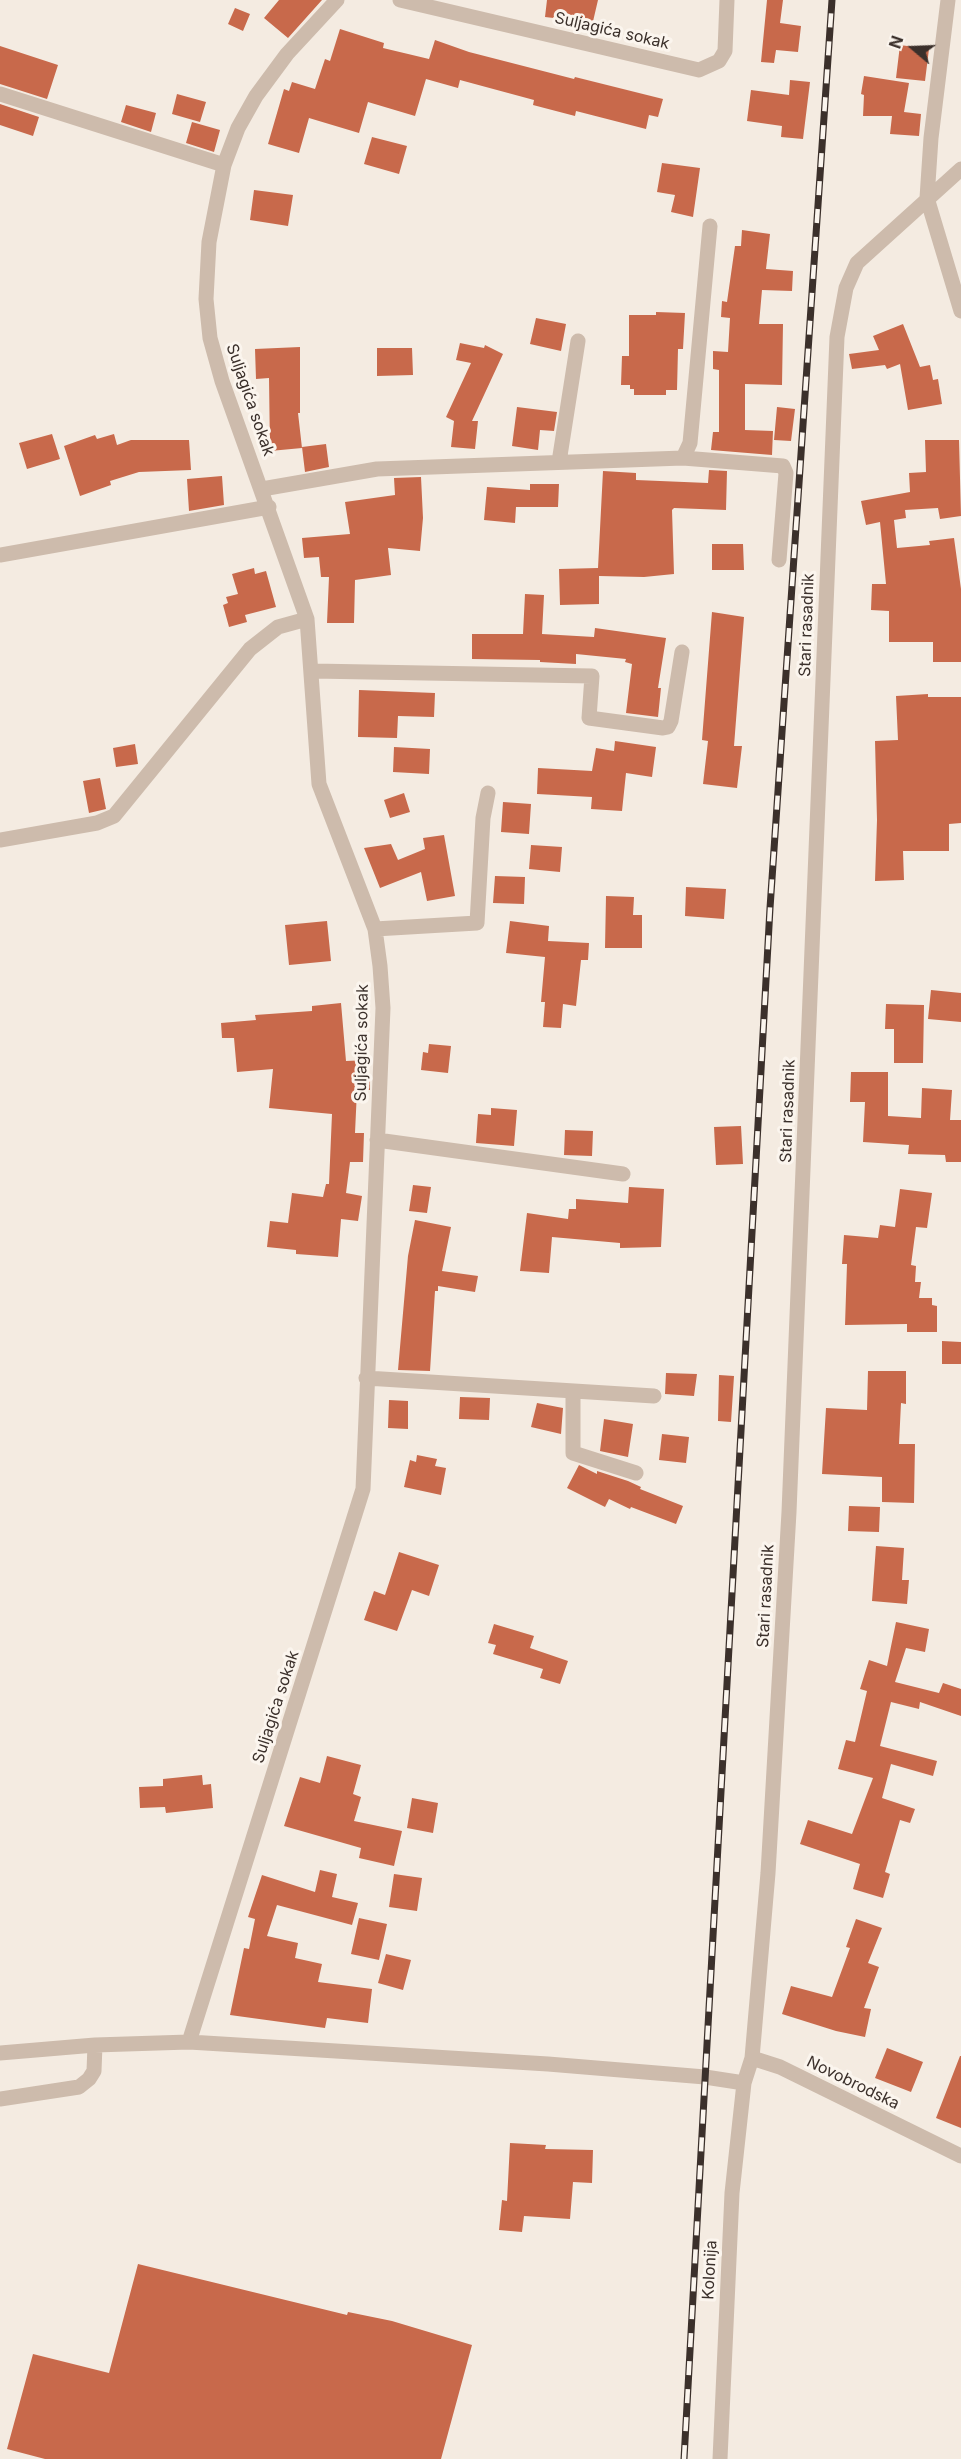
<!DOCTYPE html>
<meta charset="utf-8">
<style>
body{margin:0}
#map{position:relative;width:961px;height:2459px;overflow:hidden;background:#f4ebe1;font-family:Inter,sans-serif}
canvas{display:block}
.north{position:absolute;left:883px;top:18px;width:60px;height:60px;-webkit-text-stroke:4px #fbf5ee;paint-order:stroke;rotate:289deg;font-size:16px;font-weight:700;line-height:24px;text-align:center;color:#3b302b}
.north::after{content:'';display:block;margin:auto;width:21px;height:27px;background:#3b302b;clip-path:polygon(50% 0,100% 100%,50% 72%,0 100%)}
</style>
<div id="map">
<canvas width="961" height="2459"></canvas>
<div class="north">N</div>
</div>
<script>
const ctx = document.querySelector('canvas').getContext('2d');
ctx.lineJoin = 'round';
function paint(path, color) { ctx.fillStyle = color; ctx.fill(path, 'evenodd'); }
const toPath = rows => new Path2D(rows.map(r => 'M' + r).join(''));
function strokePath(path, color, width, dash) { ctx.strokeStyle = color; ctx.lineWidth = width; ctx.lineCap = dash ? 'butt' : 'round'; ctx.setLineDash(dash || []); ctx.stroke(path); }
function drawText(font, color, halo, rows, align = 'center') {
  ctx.font = font + ' Inter,sans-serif'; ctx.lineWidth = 6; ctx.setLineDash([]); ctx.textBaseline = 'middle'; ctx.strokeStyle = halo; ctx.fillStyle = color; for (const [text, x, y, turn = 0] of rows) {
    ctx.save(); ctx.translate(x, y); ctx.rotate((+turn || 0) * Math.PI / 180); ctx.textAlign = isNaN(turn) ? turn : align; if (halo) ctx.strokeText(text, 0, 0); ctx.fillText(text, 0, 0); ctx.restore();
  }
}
const building = toPath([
 [279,0,322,0,288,38,264,18],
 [547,0,598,0,591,30,561,22,562,19,545,17],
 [767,0,783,0,780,23,801,26,798,52,776,50,774,63,761,62],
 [235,8,250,14,243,31,228,24],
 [340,29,384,43,383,48,429,59,435,40,469,52,574,79,575,77,663,99,658,117,649,115,646,129,576,111,575,116,533,105,534,100,460,80,458,88,426,79,415,116,368,102,359,133,309,118,299,153,268,144,284,89,289,91,292,82,315,89,325,59,330,61],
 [900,45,929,49,925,81,896,78],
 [0,46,58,65,47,99,0,84],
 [864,76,909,83,904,112,921,114,919,136,890,134,892,116,863,116,864,95,861,94],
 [790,80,810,82,803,139,781,137,782,126,747,121,751,90,789,95],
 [177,94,206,102,200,122,172,114],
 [0,104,39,117,33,136,0,125],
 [126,105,156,113,151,132,121,122],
 [192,122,220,130,214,152,186,143],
 [372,137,407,146,399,174,364,164],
 [662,163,700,168,693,217,671,212,675,195,657,192],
 [254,190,293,195,288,226,250,220],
 [742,230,770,234,766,269,793,271,792,291,762,290,759,324,783,324,782,385,745,384,745,430,773,431,772,455,711,450,713,432,719,432,719,370,713,369,713,351,728,352,730,318,721,317,722,301,727,302,735,246,741,246],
 [656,312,685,313,683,349,678,349,677,390,666,390,666,395,634,395,634,389,630,389,630,385,621,385,622,356,629,356,629,315,656,315],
 [536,318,566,324,561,351,530,344],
 [903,324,920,367,930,365,933,380,938,379,942,404,908,410,900,364,887,369,885,365,852,369,849,354,879,350,873,336],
 [460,343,484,348,485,345,503,354,472,421,478,421,475,449,451,447,454,421,446,417,471,363,456,360],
 [300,347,300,413,298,413,302,448,270,451,269,378,256,379,255,349],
 [377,348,412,348,413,375,377,376],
 [517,407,557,412,554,431,540,430,538,450,512,446],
 [777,407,795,409,791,441,774,440],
 [52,434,60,459,27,469,19,443],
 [114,434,117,445,131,440,189,440,191,470,139,472,110,481,111,485,80,496,64,446,95,435,97,439],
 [925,440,959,440,961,516,940,519,938,508,905,510,906,518,894,520,897,548,930,545,929,541,954,538,961,589,961,662,933,662,933,642,889,642,889,611,871,610,872,584,886,584,880,522,866,525,861,501,910,492,909,473,926,472],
 [326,444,329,467,305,472,302,447],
 [709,470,727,471,726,510,674,508,672,510,674,574,644,577,599,576,599,604,560,605,559,569,598,568,603,471,636,473,636,480,708,483],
 [222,476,224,505,189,511,187,479],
 [421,477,423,518,420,551,388,548,391,575,355,580,354,623,327,623,329,577,321,577,319,557,304,558,302,538,350,534,345,502,395,495,394,478],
 [530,484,559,484,558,507,516,507,515,523,484,520,487,487,530,490],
 [712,544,743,544,744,570,712,570],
 [254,568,255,574,266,571,276,607,245,615,247,622,229,627,223,605,228,603,226,597,238,594,232,574],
 [525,594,544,595,542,634,594,637,595,628,666,638,658,688,661,688,658,717,626,713,632,664,625,662,626,659,576,654,576,664,540,662,540,660,472,659,472,634,523,634],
 [712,612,744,617,734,746,742,746,737,788,703,784,708,741,702,740],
 [359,690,435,693,434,717,398,716,397,738,358,737],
 [928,694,928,697,961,697,961,823,949,824,949,851,903,851,904,880,875,881,877,820,875,741,898,740,896,696],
 [615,741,656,747,652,777,626,773,622,811,591,809,592,797,537,794,538,768,592,771,596,748,614,751],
 [135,744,138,764,116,767,113,748],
 [394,747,430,749,429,774,393,772],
 [100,778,106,809,89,813,83,781],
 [404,793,410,812,390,818,384,800],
 [503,802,531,804,529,834,501,832],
 [444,835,455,896,427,901,421,872,380,888,364,848,391,844,398,860,425,849,423,838],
 [531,845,562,847,560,872,529,869],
 [495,876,525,877,524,904,493,903],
 [686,887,726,889,724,919,685,916],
 [606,896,634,897,633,915,642,915,642,948,605,948],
 [327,921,331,961,289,965,285,925],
 [510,921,549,926,548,941,589,943,588,960,581,960,576,1006,563,1004,561,1028,543,1027,545,1002,541,1002,545,957,506,953],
 [931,990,961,993,961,1022,928,1019],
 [341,1003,346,1061,368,1060,370,1090,357,1090,355,1133,364,1133,363,1162,350,1162,346,1193,362,1196,358,1221,341,1219,338,1257,296,1254,296,1250,267,1247,270,1221,288,1223,292,1193,323,1197,326,1184,329,1184,332,1114,269,1108,273,1069,237,1072,234,1038,222,1038,221,1023,256,1020,255,1015,312,1011,312,1006],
 [886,1004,924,1005,923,1063,894,1063,894,1029,885,1029],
 [429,1044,451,1046,448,1073,421,1070,423,1052,428,1053],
 [851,1072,888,1072,888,1116,921,1118,922,1088,952,1090,950,1120,961,1120,961,1162,946,1162,945,1155,908,1154,909,1145,863,1142,865,1102,850,1102],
 [491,1108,517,1110,514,1146,476,1143,478,1114,491,1115],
 [741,1126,743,1164,716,1165,714,1127],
 [565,1130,593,1131,592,1156,564,1155],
 [413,1185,431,1187,427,1213,409,1211],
 [629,1187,664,1189,661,1247,620,1248,620,1243,552,1237,549,1273,520,1271,527,1213,568,1219,569,1209,576,1209,576,1199,628,1203],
 [900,1189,932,1193,927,1228,916,1227,911,1265,916,1266,915,1282,921,1282,919,1298,932,1298,932,1305,937,1306,937,1332,907,1332,907,1324,845,1325,847,1264,842,1264,844,1235,878,1238,880,1225,895,1227],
 [415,1220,451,1227,442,1271,478,1276,475,1292,438,1286,438,1291,435,1291,430,1371,398,1370,408,1256],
 [942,1341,961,1342,961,1364,942,1364],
 [868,1371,906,1371,906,1404,901,1403,899,1444,915,1444,914,1503,882,1502,882,1477,822,1474,826,1408,867,1410],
 [666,1373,697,1374,694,1396,665,1394],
 [719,1375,734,1376,731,1422,718,1421],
 [460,1397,490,1398,489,1420,459,1419],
 [389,1400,408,1401,408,1429,388,1428],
 [537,1403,563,1408,561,1434,531,1427],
 [604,1419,633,1424,628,1457,600,1451],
 [662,1434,689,1437,686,1463,659,1460],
 [417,1455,437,1459,435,1466,446,1468,441,1495,404,1487,410,1460,416,1462],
 [579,1465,597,1474,597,1471,628,1481,641,1487,640,1489,683,1506,676,1524,631,1507,630,1509,609,1499,605,1507,567,1488],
 [849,1506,880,1507,879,1532,848,1531],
 [876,1546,904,1548,902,1580,909,1580,907,1604,872,1601],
 [399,1552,439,1565,429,1596,412,1590,397,1631,364,1620,374,1591,385,1595],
 [896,1622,929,1629,925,1652,906,1648,895,1682,939,1693,943,1683,961,1689,961,1716,920,1702,919,1709,891,1702,880,1746,937,1761,933,1776,891,1764,882,1798,915,1809,910,1823,900,1820,885,1872,890,1874,883,1898,853,1889,860,1864,800,1844,808,1820,852,1834,873,1778,838,1769,846,1740,855,1742,867,1691,860,1689,869,1660,887,1666],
 [494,1624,534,1636,530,1648,568,1661,560,1684,540,1678,543,1669,493,1654,496,1645,488,1643],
 [327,1756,361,1765,353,1794,361,1797,354,1821,402,1831,394,1866,359,1858,361,1848,284,1826,300,1777,320,1783],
 [202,1775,203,1785,211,1784,213,1808,166,1813,165,1807,140,1808,139,1787,163,1786,163,1779],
 [412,1798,438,1803,433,1833,407,1828],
 [320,1870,337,1874,332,1897,358,1903,352,1925,277,1905,267,1936,298,1943,295,1958,322,1964,318,1982,372,1989,368,2023,327,2018,325,2028,230,2015,244,1948,249,1949,255,1919,248,1917,262,1875,315,1892],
 [394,1874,422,1878,417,1911,389,1907],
 [359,1918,387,1924,379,1960,351,1954],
 [856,1919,882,1928,868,1963,879,1967,864,2008,871,2009,865,2037,836,2031,782,2014,791,1986,832,1997,850,1948,846,1947],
 [386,1954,411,1960,403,1990,378,1983],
 [887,2048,923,2062,911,2092,875,2078],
 [960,2056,961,2056,961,2128,936,2118],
 [510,2143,546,2145,545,2149,593,2150,592,2183,573,2182,570,2219,524,2216,522,2232,499,2230,502,2200,507,2201],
 [138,2264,347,2315,348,2312,392,2321,472,2345,441,2459,45,2459,7,2449,33,2354,109,2373]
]);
const minor = toPath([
 [400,0,699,70,719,61,725,51,727,0],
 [948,0,931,138,927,198,961,311],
 [0,94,224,165],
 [683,458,783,466,786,473,779,560],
 [559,462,578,341],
 [262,489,377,469,683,458,690,443,710,226],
 [0,555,269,507],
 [313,671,592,676,589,718,663,728,668,727,671,721,682,652],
 [0,840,97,823,114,816,250,649,278,627,307,619],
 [375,929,477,923,483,818,488,793],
 [377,1140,623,1174],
 [366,1378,654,1396],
 [573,1391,573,1453,636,1473],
 [189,2042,363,1489,383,1008,380,966,375,929,319,784,307,619,222,381,210,338,206,299,209,242,224,165,238,128,256,96,287,54,337,0],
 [0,2053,95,2045,189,2042,548,2064,705,2077,744,2083],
 [752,2058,768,1873,789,1512,837,337,846,288,857,263,961,169],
 [0,2099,79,2087,89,2079,94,2071,95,2045],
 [720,2459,732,2193,744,2083,752,2058,780,2067,961,2156]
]);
const rail = toPath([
 [684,2459,770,908,832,0]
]);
const streetNames = [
 ["Suljagića sokak",612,31,13],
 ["Suljagića sokak",250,400,71],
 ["Stari rasadnik",807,625,-88],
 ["Suljagića sokak",362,1043,-89],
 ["Stari rasadnik",788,1111,-88],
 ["Stari rasadnik",766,1596,-87],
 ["Suljagića sokak",276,1707,-72],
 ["Novobrodska",853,2083,26],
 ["Kolonija",710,2270,-87]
];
paint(building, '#c8694b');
strokePath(minor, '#cdbbac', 15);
strokePath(rail, '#3b302b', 7);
strokePath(rail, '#fbf5ee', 4.5, [14]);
drawText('16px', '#3b302b', '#fbf5ee', streetNames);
</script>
